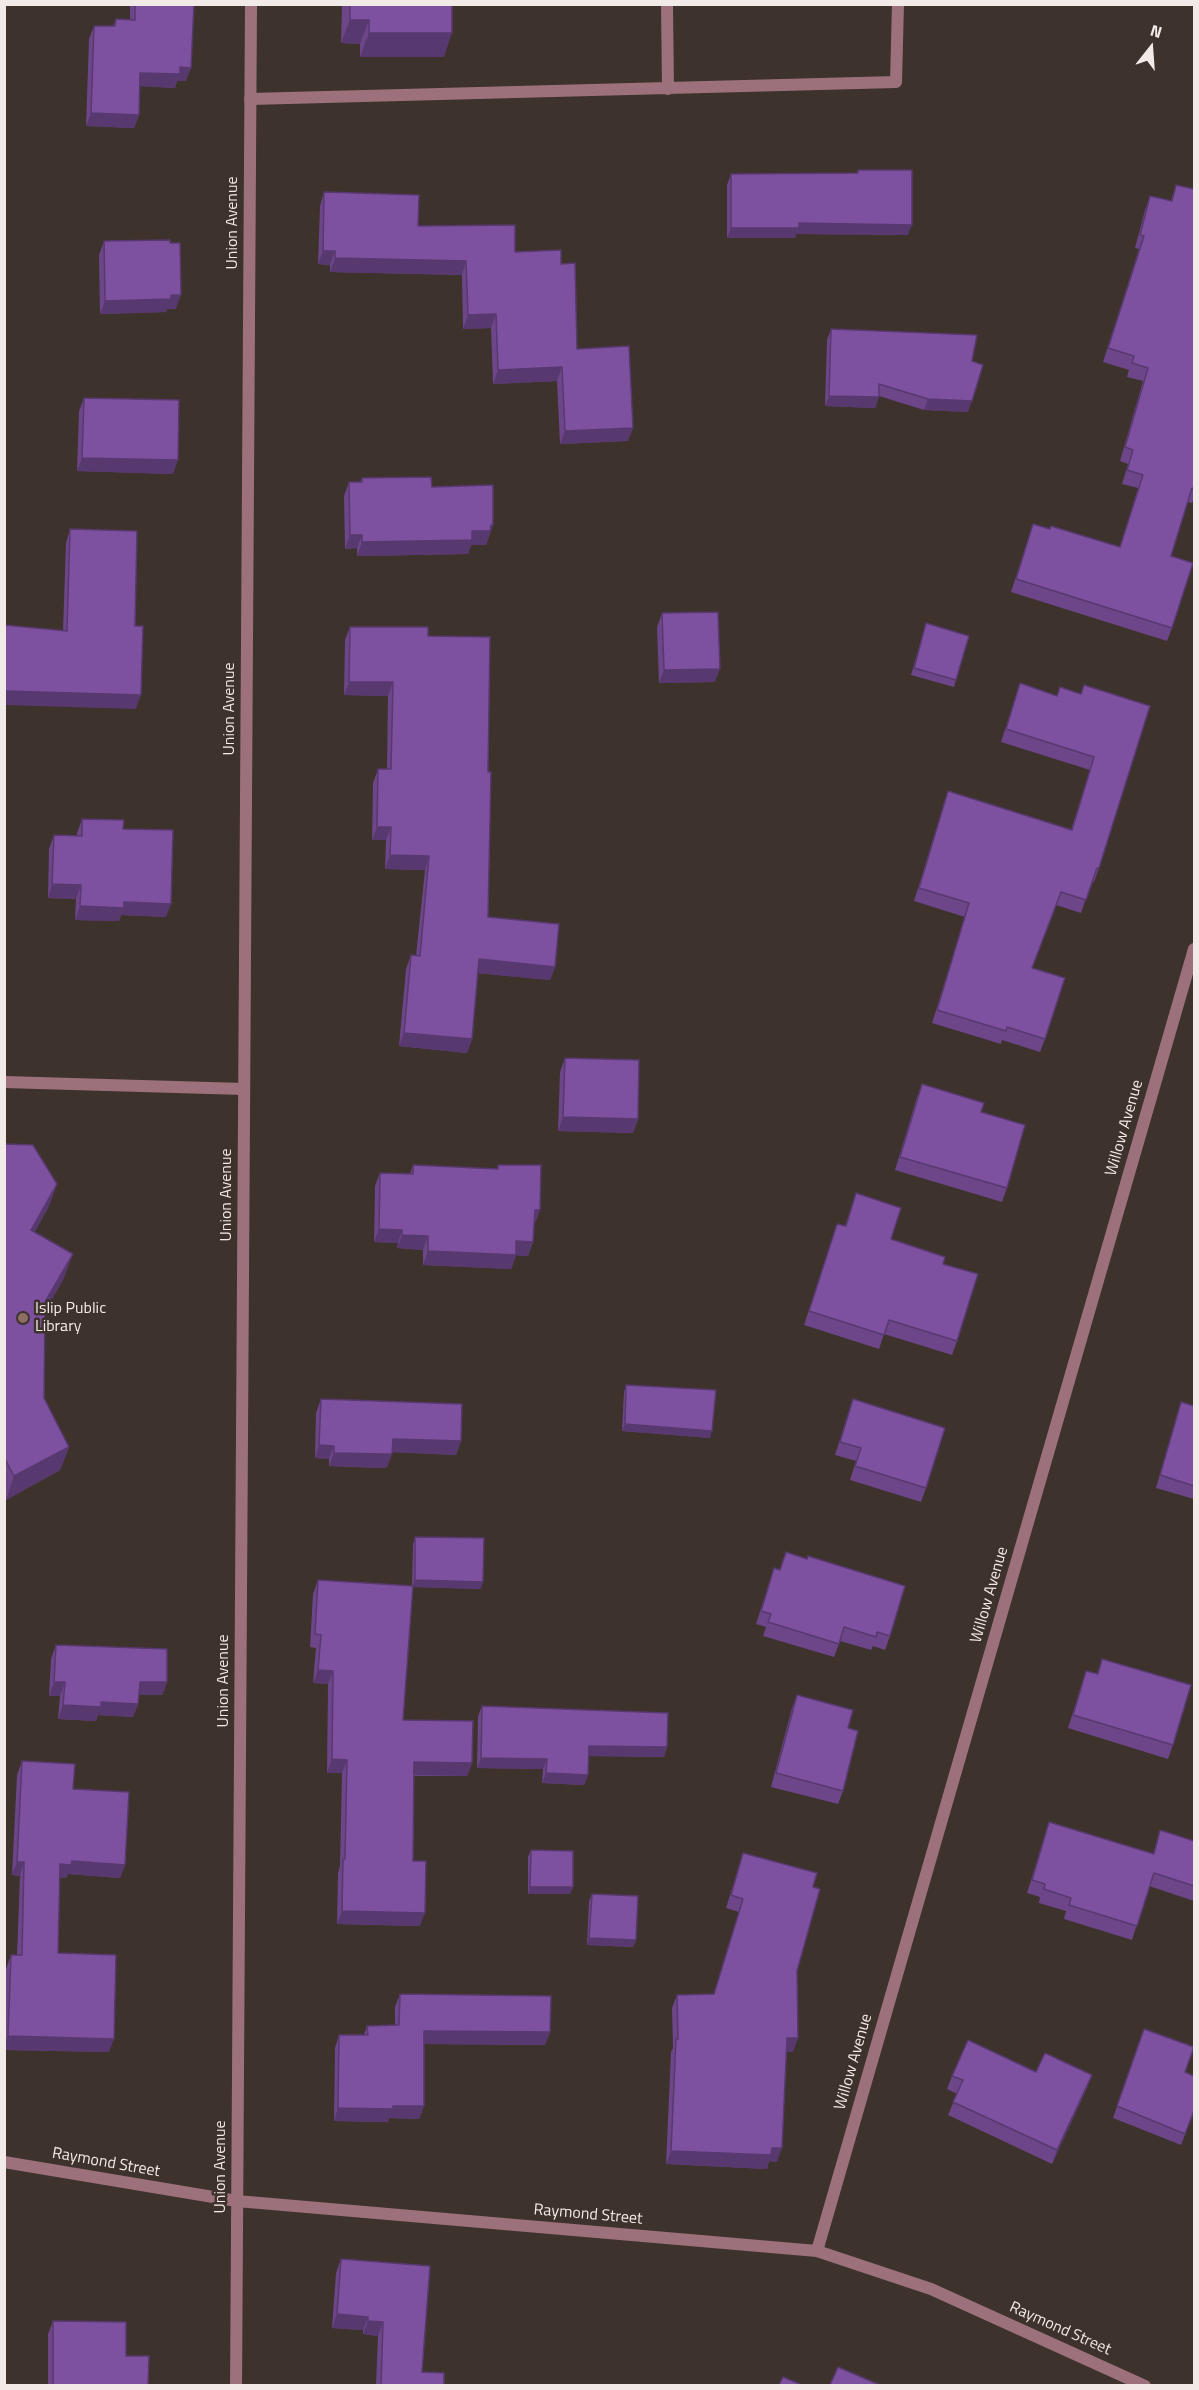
<!DOCTYPE html>
<style>
body{margin:0}
#map{position:relative;width:1199px;height:2390px;overflow:hidden;background:#3d322c;font-family:"Titillium Web",sans-serif}
canvas{display:block}
.frame{position:absolute;inset:0;border:6px solid #f2eae7;pointer-events:none}
.north{position:absolute;left:1121px;top:18px;width:60px;height:60px;-webkit-text-stroke:4px #3d322c;paint-order:stroke;rotate:17deg;font-size:16px;font-weight:700;line-height:24px;text-align:center;color:#f2eae7}
.north::after{content:'';display:block;margin:auto;width:21px;height:27px;background:#f2eae7;clip-path:polygon(50% 0,100% 100%,50% 72%,0 100%)}
</style>
<div id="map">
<canvas width="1199" height="2390"></canvas>
<div class="frame"></div>
<div class="north">N</div>
</div>
<script>
const ctx = document.querySelector('canvas').getContext('2d');
ctx.lineJoin = 'round';
const toPath = rows => new Path2D(rows.map(r => 'M' + r).join(''));
function strokePath(path, color, width, dash) { ctx.strokeStyle = color; ctx.lineWidth = width; ctx.lineCap = dash ? 'butt' : 'round'; ctx.setLineDash(dash || []); ctx.stroke(path); }
function paint(path, color) { ctx.fillStyle = color; ctx.fill(path, 'evenodd'); }
function drawText(font, color, halo, rows, align = 'center') {
  ctx.font = font + ' "Titillium Web",sans-serif'; ctx.lineWidth = 5; ctx.setLineDash([]); ctx.textBaseline = 'middle'; ctx.strokeStyle = halo; ctx.fillStyle = color; for (const [text, x, y, turn = 0] of rows) {
    ctx.save(); ctx.translate(x, y); ctx.rotate((+turn || 0) * Math.PI / 180); ctx.textAlign = isNaN(turn) ? turn : align; if (halo) ctx.strokeText(text, 0, 0); ctx.fillText(text, 0, 0); ctx.restore();
  }
}
const lane = toPath([
 [667,4,668,89],
 [250,99,896,82,898,4],
 [4,1082,244,1089]
]);
const street = toPath([
 [4,2162,237,2201,817,2251,931,2289,1145,2386],
 [817,2251,1194,949],
 [236,2386,251,4]
]);
const wall = toPath([
 [130,4,194,4,186,81,177,81,175,88,140,86,139,115,134,128,86,126,89,39,94,26,113,26,116,19,130,20],
 [342,4,452,4,444,57,360,57,360,44,341,43],
 [858,170,908,235,796,234,795,238,727,238,727,185,731,174,857,173],
 [1176,185,1194,189,1194,499,1192,503,1188,502,1171,556,1172,628,1167,641,1011,592,1033,524,1120,547,1138,488,1122,484,1128,464,1120,461,1143,381,1127,377,1129,370,1103,362,1139,249,1135,248,1145,210,1150,196,1171,201],
 [324,192,418,226,561,264,577,349,628,441,560,444,557,381,493,384,491,328,463,329,462,275,330,272,330,265,318,264,320,206],
 [104,241,176,309,167,309,166,312,100,314,99,255],
 [831,329,972,361,968,412,924,410,879,396,875,408,825,406,827,340],
 [84,398,173,474,77,471,79,411],
 [362,478,432,487,493,525,486,545,471,545,468,554,357,556,357,548,345,549,344,496,349,482,360,482],
 [70,529,135,626,136,709,63,631,66,543],
 [662,613,715,682,659,683,657,627],
 [926,623,956,680,954,687,911,675],
 [350,627,428,636,488,772,488,917,555,967,550,980,478,973,472,1039,467,1053,399,1046,406,969,411,955,416,956,425,870,385,869,386,840,372,840,373,783,378,769,387,769,388,696,344,695,345,640],
 [1020,683,1057,696,1081,694,1150,706,1099,868,1094,882,1092,881,1081,913,1056,905,1032,968,1045,1039,1040,1052,1002,1040,1001,1044,932,1023,965,917,914,901,948,791,1071,830,1090,770,1001,742],
 [82,819,123,829,166,917,121,915,119,921,75,920,76,899,48,898,49,849,54,835,77,836,77,833],
 [565,1058,638,1119,633,1133,558,1131,560,1072],
 [922,1084,981,1112,1007,1188,1002,1202,895,1170,917,1097],
 [4,1144,57,1184,48,1208,34,1233,64,1278,45,1311,44,1398,69,1447,60,1470,6,1500,4,1498],
 [413,1165,497,1169,498,1165,540,1210,535,1223,534,1223,533,1242,528,1256,516,1255,511,1269,423,1265,423,1250,397,1248,398,1243,374,1242,375,1186,380,1173,410,1174],
 [856,1193,891,1239,943,1264,957,1341,952,1355,884,1334,879,1349,804,1325,837,1224,845,1226],
 [626,1385,710,1438,622,1431,624,1392],
 [321,1399,461,1441,456,1455,392,1452,387,1467,381,1468,329,1466,329,1459,315,1458,316,1413],
 [853,1399,926,1488,921,1502,850,1480,856,1461,835,1455],
 [1181,1402,1194,1406,1194,1499,1156,1488,1177,1415],
 [415,1537,481,1589,413,1587,403,1720,472,1763,467,1776,414,1776,413,1861,420,1926,337,1924,338,1873,340,1866,342,1773,327,1773,328,1684,313,1683,316,1648,310,1647,313,1594,318,1580,412,1586,413,1544],
 [786,1552,890,1636,885,1650,873,1646,871,1650,840,1641,834,1657,763,1636,766,1627,756,1624,774,1568,780,1570],
 [56,1645,167,1682,162,1695,139,1695,138,1704,133,1717,98,1715,96,1721,58,1719,60,1696,49,1696,51,1659],
 [1102,1659,1173,1745,1168,1759,1068,1728,1086,1671,1097,1674],
 [797,1695,848,1728,843,1791,838,1804,771,1787,792,1708],
 [482,1706,667,1747,664,1757,589,1756,588,1775,584,1785,542,1783,543,1769,477,1768,478,1716],
 [22,1761,73,1789,125,1865,120,1878,68,1874,66,1878,60,1878,58,1953,109,2052,4,2050,4,2008,6,1969,11,1955,17,1955,20,1876,12,1875,17,1775],
 [1049,1822,1153,1854,1160,1830,1194,1841,1194,1901,1149,1886,1132,1940,1064,1919,1066,1911,1039,1903,1040,1897,1027,1893],
 [531,1850,573,1887,570,1894,528,1894,528,1857],
 [743,1853,813,1887,797,1971,793,2052,787,2052,777,2162,769,2161,767,2169,666,2164,671,2052,673,2048,672,2008,677,1995,714,1994,739,1912,726,1908],
 [592,1894,636,1940,633,1947,587,1945,589,1901],
 [400,1994,550,2032,545,2045,424,2044,424,2106,419,2119,389,2118,388,2122,334,2121,335,2048,339,2035,364,2035,367,2026,395,2025,395,2007],
 [1144,2029,1185,2072,1194,2112,1181,2145,1113,2118],
 [1036,2072,1092,2075,1087,2088,1052,2164,948,2115,957,2094,947,2089,952,2076],
 [341,2259,422,2372,444,2385,376,2385,378,2336,363,2334,363,2330,332,2328,336,2273],
 [53,2321,126,2356,148,2385,48,2385,48,2334]
]);
const shadedWall = toPath([
 [350,20,369,20,360,44,341,43],
 [369,33,452,33,444,57,360,57],
 [180,67,191,68,186,81,177,81,175,88,135,86,140,73],
 [91,113,139,115,134,128,86,126],
 [799,223,912,225,908,235,796,234,795,238,727,238,731,228],
 [323,251,335,251,330,265,318,264],
 [335,258,466,261,462,275,330,272],
 [171,295,181,295,176,309,167,309,166,312,100,314,105,301],
 [496,314,491,328,463,329,468,315],
 [562,367,557,381,493,384,498,370],
 [829,396,879,397,875,408,825,406],
 [928,399,972,401,968,412,924,410],
 [633,428,628,441,560,444,565,431],
 [82,458,178,460,173,474,77,471],
 [491,525,493,525,486,545,471,545,468,554,357,556,362,542,472,531],
 [350,535,362,535,357,548,345,549],
 [720,669,715,682,659,683,664,670],
 [349,682,393,682,388,696,344,695],
 [5,691,141,695,136,709,4,705],
 [377,827,391,827,386,840,372,840],
 [390,855,429,856,425,870,385,869],
 [52,884,81,885,76,899,48,898],
 [124,902,171,904,166,917,121,915,119,921,75,920,80,906],
 [479,959,555,967,550,980,474,973],
 [404,1033,472,1039,467,1053,399,1046],
 [563,1117,638,1119,633,1133,558,1131],
 [57,1184,48,1208,22,1254,31,1230],
 [535,1210,540,1210,535,1223,530,1224],
 [379,1229,402,1230,398,1243,374,1242],
 [402,1235,428,1236,423,1250,397,1248],
 [516,1241,533,1242,528,1256,511,1255],
 [428,1251,516,1255,511,1269,423,1265],
 [73,1254,64,1278,37,1325,45,1302],
 [625,1424,712,1431,710,1438,622,1431],
 [393,1439,461,1441,456,1455,388,1452],
 [319,1445,334,1446,329,1459,315,1458],
 [69,1447,60,1470,6,1500,14,1476],
 [334,1453,392,1454,387,1467,381,1468,329,1466],
 [415,1580,483,1582,481,1589,412,1587],
 [318,1670,333,1671,328,1684,313,1683],
 [54,1682,65,1682,60,1696,49,1696],
 [140,1682,167,1682,162,1695,135,1695],
 [101,1702,138,1704,133,1717,98,1715,96,1721,58,1719,63,1705],
 [589,1746,667,1747,664,1757,586,1756],
 [481,1758,547,1759,543,1769,477,1768],
 [332,1759,347,1760,342,1773,327,1773],
 [414,1762,472,1763,467,1776,409,1775],
 [546,1773,588,1775,584,1785,542,1783],
 [72,1861,125,1865,120,1878,68,1874,66,1878,55,1878,60,1864],
 [17,1862,24,1862,20,1876,12,1875],
 [530,1887,573,1887,570,1894,528,1894],
 [342,1911,425,1913,420,1926,337,1924],
 [589,1938,636,1940,633,1947,587,1945],
 [424,2031,550,2032,545,2045,419,2044],
 [8,2036,114,2039,109,2052,4,2050,4,2045],
 [787,2038,798,2038,793,2052,782,2052],
 [1092,2075,1087,2088,1052,2164,1057,2150],
 [393,2106,424,2106,419,2119,389,2118,388,2122,334,2121,338,2108],
 [772,2148,782,2148,777,2162,769,2161,767,2169,666,2164,671,2151],
 [337,2314,368,2317,363,2330,332,2328],
 [368,2321,383,2322,378,2336,363,2334]
]);
const building = toPath([
 [135,4,194,4,191,68,180,67,180,74,140,73,139,115,91,113,94,26,115,26,116,19,135,20,135,4],
 [350,4,452,4,452,33,369,33,369,20,350,20,350,4],
 [858,170,912,170,912,225,799,223,799,228,731,228,731,174,858,173,858,170],
 [1176,185,1194,189,1194,489,1192,488,1171,556,1193,563,1172,628,1016,579,1033,524,1050,529,1051,526,1120,547,1143,475,1127,470,1133,450,1125,447,1148,368,1132,363,1134,356,1108,348,1144,236,1140,235,1150,196,1172,201,1176,185],
 [324,192,419,195,418,226,515,225,515,252,561,250,561,264,575,263,577,349,629,346,633,428,565,431,562,367,498,370,496,314,468,315,466,261,335,258,335,251,323,251,324,192],
 [170,240,170,243,180,243,181,295,171,295,171,299,105,301,104,241,170,240],
 [831,329,977,335,972,361,983,365,972,401,928,399,879,384,879,397,829,396,831,329],
 [84,398,179,400,178,460,82,458,84,398],
 [431,477,432,487,493,485,493,525,491,525,490,531,472,531,472,540,362,542,362,535,350,535,349,482,362,482,362,478,431,477],
 [70,529,137,531,135,626,143,626,141,695,5,691,4,693,4,625,67,631,70,529],
 [718,612,720,669,664,670,662,613,718,612],
 [926,623,969,636,956,680,914,668,926,623],
 [350,627,428,627,428,636,490,637,488,772,491,772,488,917,559,924,555,967,479,959,472,1039,404,1033,411,955,420,956,429,856,390,855,391,827,377,827,378,769,391,769,393,682,349,682,350,627],
 [1020,683,1057,696,1060,687,1081,694,1084,685,1150,706,1099,868,1097,868,1086,900,1061,892,1032,968,1065,978,1045,1039,1007,1027,1006,1031,937,1010,969,903,919,888,948,791,1072,830,1094,757,1006,729,1020,683],
 [82,819,124,820,123,829,173,830,171,904,124,902,124,908,80,906,81,885,52,884,54,835,82,836,82,819],
 [565,1058,639,1060,638,1119,563,1117,565,1058],
 [922,1084,984,1103,981,1112,1025,1125,1007,1188,900,1157,922,1084],
 [4,1144,33,1145,57,1184,31,1230,73,1254,45,1302,44,1398,69,1447,14,1476,4,1457,4,1144],
 [413,1165,498,1169,498,1165,541,1165,540,1210,535,1210,533,1242,516,1241,516,1255,428,1251,428,1236,402,1235,402,1230,379,1229,380,1173,413,1174,413,1165],
 [856,1193,901,1208,891,1239,945,1257,943,1264,978,1274,957,1341,889,1320,884,1335,809,1311,837,1224,846,1226,856,1193],
 [626,1385,716,1390,712,1431,625,1424,626,1385],
 [321,1399,462,1404,461,1441,393,1439,392,1454,386,1454,334,1453,334,1446,319,1445,321,1399],
 [853,1399,945,1428,926,1488,855,1466,861,1448,840,1442,853,1399],
 [1181,1402,1194,1406,1194,1486,1160,1475,1181,1402],
 [415,1537,484,1538,483,1582,415,1580,415,1537],
 [786,1552,807,1559,808,1556,905,1586,890,1636,877,1632,876,1637,844,1627,839,1644,768,1622,771,1614,761,1611,774,1568,780,1570,786,1552],
 [318,1580,413,1586,403,1720,473,1721,472,1763,414,1762,413,1861,426,1861,425,1913,342,1911,343,1859,345,1859,347,1760,332,1759,333,1671,318,1670,321,1635,315,1634,318,1580],
 [56,1645,167,1649,167,1682,140,1682,138,1704,101,1702,101,1707,63,1705,65,1682,54,1682,56,1645],
 [1102,1659,1191,1685,1173,1745,1073,1715,1086,1671,1098,1674,1102,1659],
 [797,1695,853,1710,848,1728,858,1731,843,1791,776,1773,797,1695],
 [482,1706,668,1713,667,1747,589,1746,588,1775,546,1773,547,1759,481,1758,482,1706],
 [22,1761,75,1764,73,1789,129,1792,125,1865,72,1861,71,1865,60,1864,58,1953,116,1955,114,2039,8,2036,11,1955,22,1955,24,1862,17,1862,22,1761],
 [1049,1822,1154,1854,1160,1830,1194,1841,1194,1886,1154,1873,1137,1926,1069,1905,1071,1898,1044,1889,1045,1884,1032,1880,1049,1822],
 [531,1850,573,1851,573,1887,530,1887,531,1850],
 [743,1853,817,1873,813,1887,820,1889,797,1971,798,2038,787,2038,782,2148,772,2148,771,2155,671,2151,676,2039,678,2039,677,1995,714,1994,743,1899,731,1895,743,1853],
 [592,1894,638,1896,636,1940,589,1938,592,1894],
 [400,1994,551,1996,550,2032,424,2031,424,2106,393,2106,393,2109,338,2108,339,2035,368,2035,367,2026,399,2025,400,1994],
 [1144,2029,1194,2047,1185,2072,1194,2076,1194,2111,1185,2134,1117,2106,1144,2029],
 [968,2040,1036,2072,1045,2053,1092,2075,1057,2150,953,2102,963,2080,952,2076,968,2040],
 [341,2259,430,2266,422,2372,444,2373,444,2385,381,2385,383,2322,368,2321,368,2317,337,2314,341,2259],
 [53,2321,126,2322,126,2356,149,2356,148,2385,53,2385,53,2321],
 [838,2367,880,2385,830,2385,838,2367],
 [783,2377,802,2385,779,2385,783,2377]
]);
const markers = [
 [23,1318,6,"#8d6e63"]
];
const streetNames = [
 ["Union Avenue",233,223,-90],
 ["Union Avenue",230,709,-90],
 ["Willow Avenue",1125,1128,-74],
 ["Union Avenue",227,1195,-90],
 ["Willow Avenue",990,1595,-74],
 ["Union Avenue",224,1681,-90],
 ["Willow Avenue",854,2062,-74],
 ["Raymond Street",106,2163,10],
 ["Union Avenue",221,2167,-90],
 ["Raymond Street",588,2215,5],
 ["Raymond Street",1060,2329,24]
];
const poiNames = [
 ["Islip Public",35,1309],
 ["Library",35,1327]
];
strokePath(lane, '#9d717c', 12);
strokePath(street, '#9d717c', 12);
paint(wall, '#6c4689');
paint(shadedWall, '#58396f');
paint(building, '#7d519f');
strokePath(building, '#58396f', 1.5);
for (const [x, y, r, color] of markers) { const dot = new Path2D(); dot.arc(x, y, r, 0, 2 * Math.PI); ctx.fillStyle = color; ctx.fill(dot); strokePath(dot, '#3d322c', 2); }
drawText('16px', '#f2eae7', '#3d322c', streetNames);
drawText('16px', '#f2eae7', '#3d322c', poiNames, 'left');
</script>
